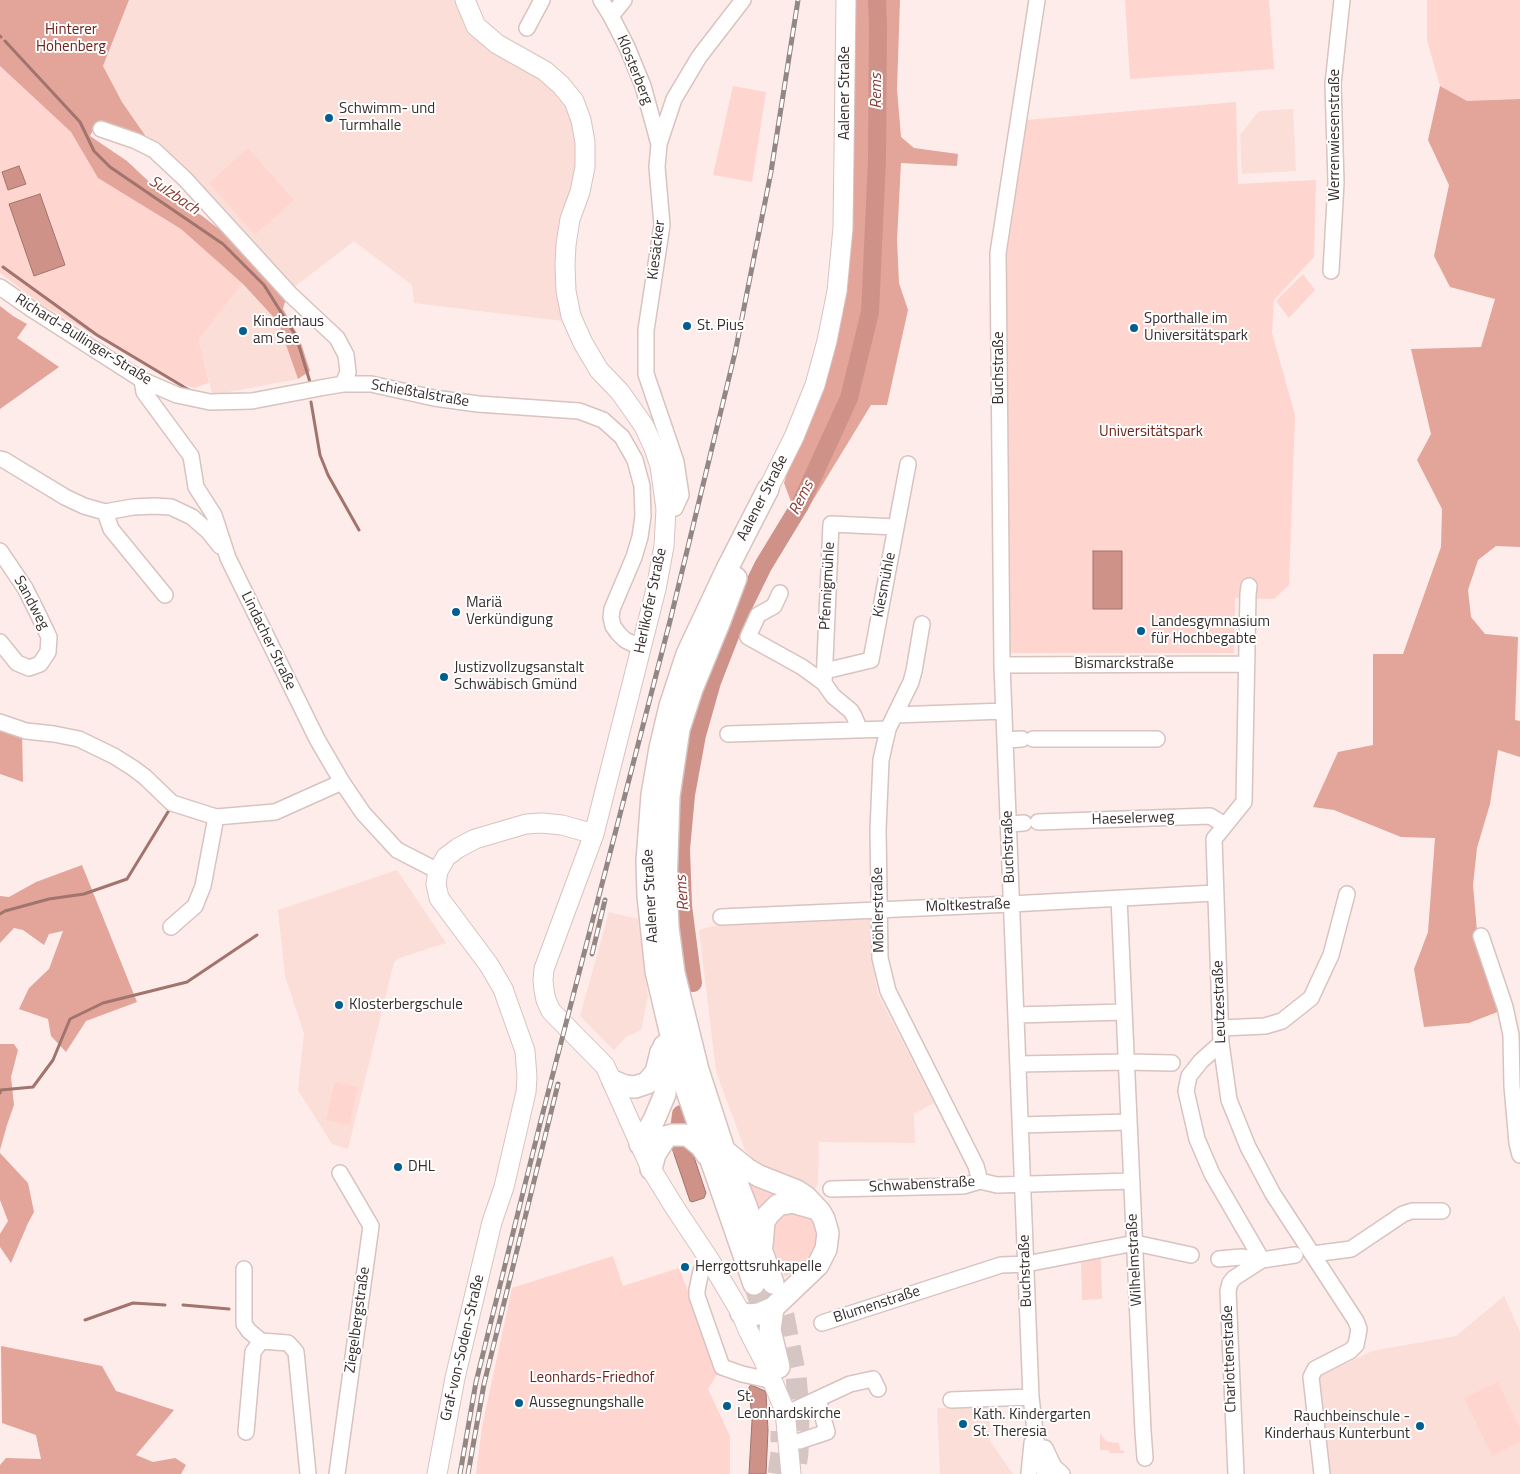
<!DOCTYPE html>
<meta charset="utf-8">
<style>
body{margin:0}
canvas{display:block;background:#fdece9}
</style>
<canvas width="1520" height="1474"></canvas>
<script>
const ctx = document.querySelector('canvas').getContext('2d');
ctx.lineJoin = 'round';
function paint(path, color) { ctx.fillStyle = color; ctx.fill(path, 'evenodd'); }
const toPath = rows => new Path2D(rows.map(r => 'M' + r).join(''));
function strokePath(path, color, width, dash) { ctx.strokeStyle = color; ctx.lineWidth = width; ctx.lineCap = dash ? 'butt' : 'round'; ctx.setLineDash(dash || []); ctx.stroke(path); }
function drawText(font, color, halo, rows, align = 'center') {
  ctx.font = font + ' "Titillium Web",sans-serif'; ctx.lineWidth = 4; ctx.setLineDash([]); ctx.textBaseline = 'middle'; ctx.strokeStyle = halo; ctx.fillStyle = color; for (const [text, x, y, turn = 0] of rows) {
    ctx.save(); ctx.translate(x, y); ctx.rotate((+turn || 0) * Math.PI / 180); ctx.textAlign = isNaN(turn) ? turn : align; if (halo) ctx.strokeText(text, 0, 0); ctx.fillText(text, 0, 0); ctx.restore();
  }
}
const built = toPath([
 [129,0,459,0,464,26,482,43,540,75,571,113,579,136,563,321,414,303,412,285,354,241,293,288,149,141,122,102,103,66],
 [1293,109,1296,171,1242,174,1240,135,1259,111],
 [243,284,278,322,298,379,218,394,212,393,199,340,234,294],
 [397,870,446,943,399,958,394,962,348,1149,332,1144,298,1090,304,1033,285,976,278,910],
 [609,912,638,919,648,996,641,1030,626,1037,614,1050,580,1016],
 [873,917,875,979,878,994,934,1103,914,1114,915,1143,819,1142,818,1183,815,1190,757,1164,745,1150,716,1071,699,930,713,926],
 [1504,1296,1520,1332,1520,1474,1325,1474,1315,1379,1372,1351,1456,1336],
 [989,1407,990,1441,1013,1474,940,1474,937,1408]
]);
const green = toPath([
 [1125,0,1269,0,1274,69,1130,79],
 [1427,0,1520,0,1520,99,1467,102,1440,86,1427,40],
 [0,66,71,132,98,178,181,229,243,284,234,294,199,340,209,383,194,388,170,380,41,304,0,273],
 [733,86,766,92,752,182,713,175],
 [1236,102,1238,184,1316,180,1314,257,1274,300,1272,333,1295,415,1289,585,1274,599,1235,598,1234,653,1009,653,1006,252,1027,120],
 [248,148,294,200,255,235,209,183],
 [1303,274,1315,290,1289,318,1276,301],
 [335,1082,358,1087,349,1125,326,1120],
 [744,1177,788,1194,758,1212],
 [794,1210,812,1216,819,1230,818,1247,807,1264,785,1277,772,1244,773,1226,778,1219,786,1213],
 [613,1256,623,1286,679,1268,719,1371,708,1389,730,1436,730,1474,476,1474,482,1427,512,1288],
 [1101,1256,1102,1299,1082,1300,1081,1260],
 [1498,1382,1520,1429,1520,1442,1492,1456,1464,1398],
 [1100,1434,1107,1442,1119,1443,1120,1450,1124,1451,1124,1453,1110,1453,1109,1450,1100,1450]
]);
const forest = toPath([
 [0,0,129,0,103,66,122,102,149,141,293,288,286,298,283,309,299,337,310,371,298,379,278,322,243,284,181,229,98,178,71,132,0,66],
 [96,124,148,151,218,216,247,251,201,215,160,192,127,161,90,136],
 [850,0,900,0,897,89,901,137,914,148,958,154,957,166,901,163,897,240,899,283,908,310,887,405,871,405,799,523,784,483,789,467,828,363],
 [1440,86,1467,101,1520,99,1520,547,1496,546,1478,560,1468,590,1471,617,1485,634,1518,637,1515,720,1520,721,1520,757,1498,750,1490,804,1477,848,1473,885,1478,943,1500,1011,1469,1023,1424,1027,1414,969,1428,932,1435,838,1401,837,1334,810,1313,807,1338,752,1373,745,1373,654,1403,654,1441,547,1442,509,1417,460,1431,434,1411,349,1481,347,1495,299,1450,287,1434,256,1449,185,1428,140],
 [0,306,13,316,27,324,17,338,59,367,0,409],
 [0,722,22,730,23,782,0,774],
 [82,865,137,1002,86,1021,66,1052,51,1036,48,1019,19,1009,29,988,49,969,63,931,49,934,44,945,23,930,14,928,0,943,0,896,9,897,36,882],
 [0,1044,14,1044,18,1050,11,1077,14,1105,7,1125,0,1150],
 [0,1153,28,1183,34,1212,28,1223,11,1263,0,1247,0,1234,8,1221,0,1200],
 [1,1346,102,1366,116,1391,174,1410,136,1455,153,1462,175,1458,186,1465,181,1474,0,1474,0,1465,6,1458,41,1459,36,1435,2,1423]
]);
const water = toPath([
 [19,166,26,184,8,190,2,172,19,166],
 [40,194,65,265,34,276,9,204,40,194],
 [1093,551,1122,551,1122,609,1093,609,1093,551],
 [671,1145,690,1145,706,1193,704,1198,692,1202,690,1201,671,1145],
 [751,1385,765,1391,766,1393,768,1430,766,1474,749,1474,752,1421,749,1387,751,1385]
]);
const stream = toPath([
 [0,36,1,37],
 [5,41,80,122,94,151,110,167,223,244,264,285,296,336,310,382],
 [3,267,97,335,194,393],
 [311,402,320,455,328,475,359,530],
 [0,914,5,911,49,899,84,894,127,879,171,807],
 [0,1093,1,1090,33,1087,53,1060,70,1019,103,1003,187,982,257,935],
 [183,1305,229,1309],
 [85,1320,133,1303,165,1305]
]);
const river = toPath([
 [693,983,683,906,681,849,686,795,697,735,712,682,735,623,763,566,800,505,849,398,870,312,877,160,878,26,877,0],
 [681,1114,679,1130,681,1148]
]);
const highwayTunnel = toPath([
 [754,1284,768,1329],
 [774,1285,784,1316,796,1376,799,1412,798,1453,795,1474],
 [778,1474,781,1453,781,1431]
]);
const minor = toPath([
 [601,0,611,16],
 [624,0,611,16,627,47,643,86,659,144],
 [1037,0,998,253,1002,665,1031,1397,1036,1440,1045,1474],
 [527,28,542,0],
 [101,129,136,141,154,150,185,179,291,295,337,338,346,355,348,372,343,384],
 [1331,271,1336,182,1333,84,1342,0],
 [0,287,33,310,142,380,177,395,210,402,252,401,320,388,343,384,371,384,434,398,478,404,579,411,603,420,622,437,635,460,642,486,643,516,640,537,634,557,612,609,611,617,613,626,618,633,625,640,642,648],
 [142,380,144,392,191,456,196,487,214,515,228,558,317,739,342,782,363,813,397,850,438,871],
 [0,459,4,460,65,497,84,506,105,512,133,507,154,506,171,507,192,517,208,531,220,546],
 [666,509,675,508,681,495,676,462,646,374,646,330,662,225,657,167,659,144,674,99,699,57,743,0],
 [105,512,111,529,165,595],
 [0,551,25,588,39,616,49,637,48,652,40,664,29,668,17,663,0,642],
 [1249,586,1248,594,1244,802,1214,839,1221,1043,1229,1100,1248,1147,1273,1194,1356,1321,1359,1329,1356,1345,1350,1351,1315,1369,1311,1377,1322,1474],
 [780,593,774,606,758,615,748,637,802,667,824,683,833,696,851,711,854,716,857,723,857,730],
 [922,624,914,671,911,682,888,729,881,760,878,830,880,958,888,991,976,1166,980,1181],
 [1002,665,1246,664],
 [825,671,871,660,908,464],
 [824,683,831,524,896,527],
 [895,715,1004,711],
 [0,722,26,731,54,734,79,739,114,756,133,768,145,777,172,803,216,817,275,812,342,782],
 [728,734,888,729],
 [1033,739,1157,739],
 [1005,740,1022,739],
 [1038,822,1210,816,1225,825],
 [1008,824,1024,823],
 [1119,898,1143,1431,1145,1458],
 [721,917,1011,904,1215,893],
 [171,927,195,906,203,886,216,817],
 [1481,936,1505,1007,1511,1035,1512,1086,1517,1143,1520,1155],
 [1016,1015,1124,1012],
 [1221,1028,1265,1026,1282,1021,1311,998,1331,955,1347,894],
 [1221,1043,1201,1061,1189,1076,1186,1091,1197,1139,1212,1174,1262,1260,1234,1278,1230,1283,1228,1291,1236,1474],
 [1018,1064,1126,1062,1172,1063],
 [1020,1125,1129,1122],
 [831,1189,963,1186,980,1181,997,1185,1132,1181],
 [1313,1254,1351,1249,1403,1214,1412,1211,1442,1211],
 [709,1259,701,1271,697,1290,697,1296,722,1367,742,1374,773,1381],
 [1219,1259,1241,1257,1262,1260,1295,1255],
 [244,1269,244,1324,249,1331,261,1341],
 [822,1323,1001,1265,1026,1264,1135,1243,1191,1255],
 [951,1400,1031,1397],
 [794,1410,850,1384,873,1379,878,1389],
 [246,1432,253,1352,261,1341,288,1343,296,1352,308,1474],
 [800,1441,827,1432,818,1399],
 [1045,1448,1054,1467,1062,1474],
 [337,1474,371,1226,340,1173],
 [1029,1474,1032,1443]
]);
const major = toPath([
 [465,0,476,26,497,44,545,71,561,85,574,101,581,120,585,142,585,167,580,192,570,219,566,245,565,265,566,291,571,316,583,343,599,370,620,392,644,426,654,448,660,466,666,509,664,546,656,589,631,688,594,834,544,969,543,980,544,990,546,1000,551,1011,605,1066,651,1169,675,1208,709,1259,741,1313,749,1332,763,1359,783,1406,786,1421,791,1474],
 [768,489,794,437,815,385,827,341,837,291,843,228,846,0],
 [437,1474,455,1378,492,1222,504,1187,526,1092,527,1077,525,1051,503,989,489,965,439,898,436,884,438,871,446,857,458,848,475,839,526,824,542,823,562,825,594,834]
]);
const highway = toPath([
 [736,578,719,623,692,689,679,729,669,796,666,886,668,927,674,973,698,1070,724,1150,745,1203,773,1283],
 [613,1081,625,1086,635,1087,647,1083,656,1072,661,1052],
 [640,1144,654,1120,665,1094,666,1072,664,1046],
 [640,1144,672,1135,685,1135,690,1137,701,1146,707,1155],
 [726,1152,747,1169,759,1176,797,1191,806,1197,820,1212,824,1219,828,1233,826,1249,818,1265,773,1308,759,1314,747,1315,741,1313],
 [651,1169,655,1154,666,1137],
 [762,1245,764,1222,768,1215,778,1205,792,1202,813,1208],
 [754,1284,678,1065,656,971,648,896,647,861,652,795,660,748,670,706,687,654,727,569,768,489],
 [773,1308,770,1330,779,1367]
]);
const rail = toPath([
 [592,954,605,900],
 [460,1474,476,1382,541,1120,670,621,735,353,771,172,798,0],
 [468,1474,484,1384,558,1084]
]);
const markers = [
 [329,118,5,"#015e8f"],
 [687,326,5,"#015e8f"],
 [1134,328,5,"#015e8f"],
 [243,331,5,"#015e8f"],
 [456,612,5,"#015e8f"],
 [1141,631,5,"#015e8f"],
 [444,677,5,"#015e8f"],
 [339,1005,5,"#015e8f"],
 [398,1167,5,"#015e8f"],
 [685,1267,5,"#015e8f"],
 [519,1403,5,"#015e8f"],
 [727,1406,5,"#015e8f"],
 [963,1424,5,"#015e8f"],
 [1420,1426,5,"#015e8f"]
];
const parkNames = [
 ["Hinterer",71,30],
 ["Hohenberg",71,47],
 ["Universitätspark",1151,432],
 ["Leonhards-Friedhof",592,1378]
];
const streetNames = [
 ["Klosterberg",634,70,68],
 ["Aalener Straße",845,93,-90],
 ["Werrenwiesenstraße",1335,135,-90],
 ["Kiesäcker",657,250,-83],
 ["Richard-Bullinger-Straße",83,340,32],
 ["Buchstraße",999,368,-90],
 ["Schießtalstraße",420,394,10],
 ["Aalener Straße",763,498,-63],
 ["Kiesmühle",885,585,-79],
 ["Pfennigmühle",828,586,-87],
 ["Herlikofer Straße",651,601,-78],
 ["Sandweg",31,603,62],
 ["Lindacher Straße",268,641,64],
 ["Bismarckstraße",1124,664],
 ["Haeselerweg",1133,819,-2],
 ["Buchstraße",1009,847,-92],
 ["Aalener Straße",651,896,-93],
 ["Moltkestraße",968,906,-2],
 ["Möhlerstraße",879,910,-91],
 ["Leutzestraße",1220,1002,-92],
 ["Schwabenstraße",922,1185,-3],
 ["Wilhelmstraße",1135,1260,-93],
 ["Buchstraße",1026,1271,-92],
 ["Blumenstraße",877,1305,-18],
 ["Ziegelbergstraße",358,1320,-82],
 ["Graf-von-Soden-Straße",463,1348,-77],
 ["Charlottenstraße",1230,1359,-92]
];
const poiNames = [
 ["Schwimm- und",339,109],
 ["Turmhalle",339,126],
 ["Sporthalle im",1144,319],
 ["Universitätspark",1144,336],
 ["Kinderhaus",253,322],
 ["am See",253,339],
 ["St. Pius",697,326],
 ["Mariä",466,603],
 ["Verkündigung",466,620],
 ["Landesgymnasium",1151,622],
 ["für Hochbegabte",1151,639],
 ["Justizvollzugsanstalt",454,668],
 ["Schwäbisch Gmünd",454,685],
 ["Klosterbergschule",349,1005],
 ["DHL",408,1167],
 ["Herrgottsruhkapelle",695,1267],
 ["St.",737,1397],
 ["Leonhardskirche",737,1414],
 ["Aussegnungshalle",529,1403],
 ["Kath. Kindergarten",973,1415],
 ["St. Theresia",973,1432],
 ["Rauchbeinschule -",1410,1417,"right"],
 ["Kinderhaus Kunterbunt",1410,1434,"right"]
];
const waterNames = [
 ["Rems",877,91,-90],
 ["Sulzbach",174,196,34],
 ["Rems",802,498,-63],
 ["Rems",683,893,-94]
];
paint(built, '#fcded9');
paint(green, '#ffd5cf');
paint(forest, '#e3a49a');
paint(water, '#cf9289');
strokePath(water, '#a1746d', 1);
strokePath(stream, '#a1746d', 3);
strokePath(river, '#cf9289', 18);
strokePath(highwayTunnel, '#d5c6c3', 21, [21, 11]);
strokePath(minor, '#d8c3c0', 18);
strokePath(major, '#d8c3c0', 21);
strokePath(highway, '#d8c3c0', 24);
strokePath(minor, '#fff', 15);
strokePath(major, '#fff', 19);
strokePath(highway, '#fff', 21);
strokePath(rail, '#938784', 5);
strokePath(rail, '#fff', 3, [9]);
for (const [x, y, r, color] of markers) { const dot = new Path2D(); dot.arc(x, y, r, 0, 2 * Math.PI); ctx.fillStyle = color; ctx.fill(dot); strokePath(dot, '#fff', 2); }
drawText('15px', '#6e241d', '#fff', parkNames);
drawText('15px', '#362e2c', '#fff', streetNames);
drawText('15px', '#362e2c', '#fff', poiNames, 'left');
drawText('italic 16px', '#883c33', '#fff', waterNames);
</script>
